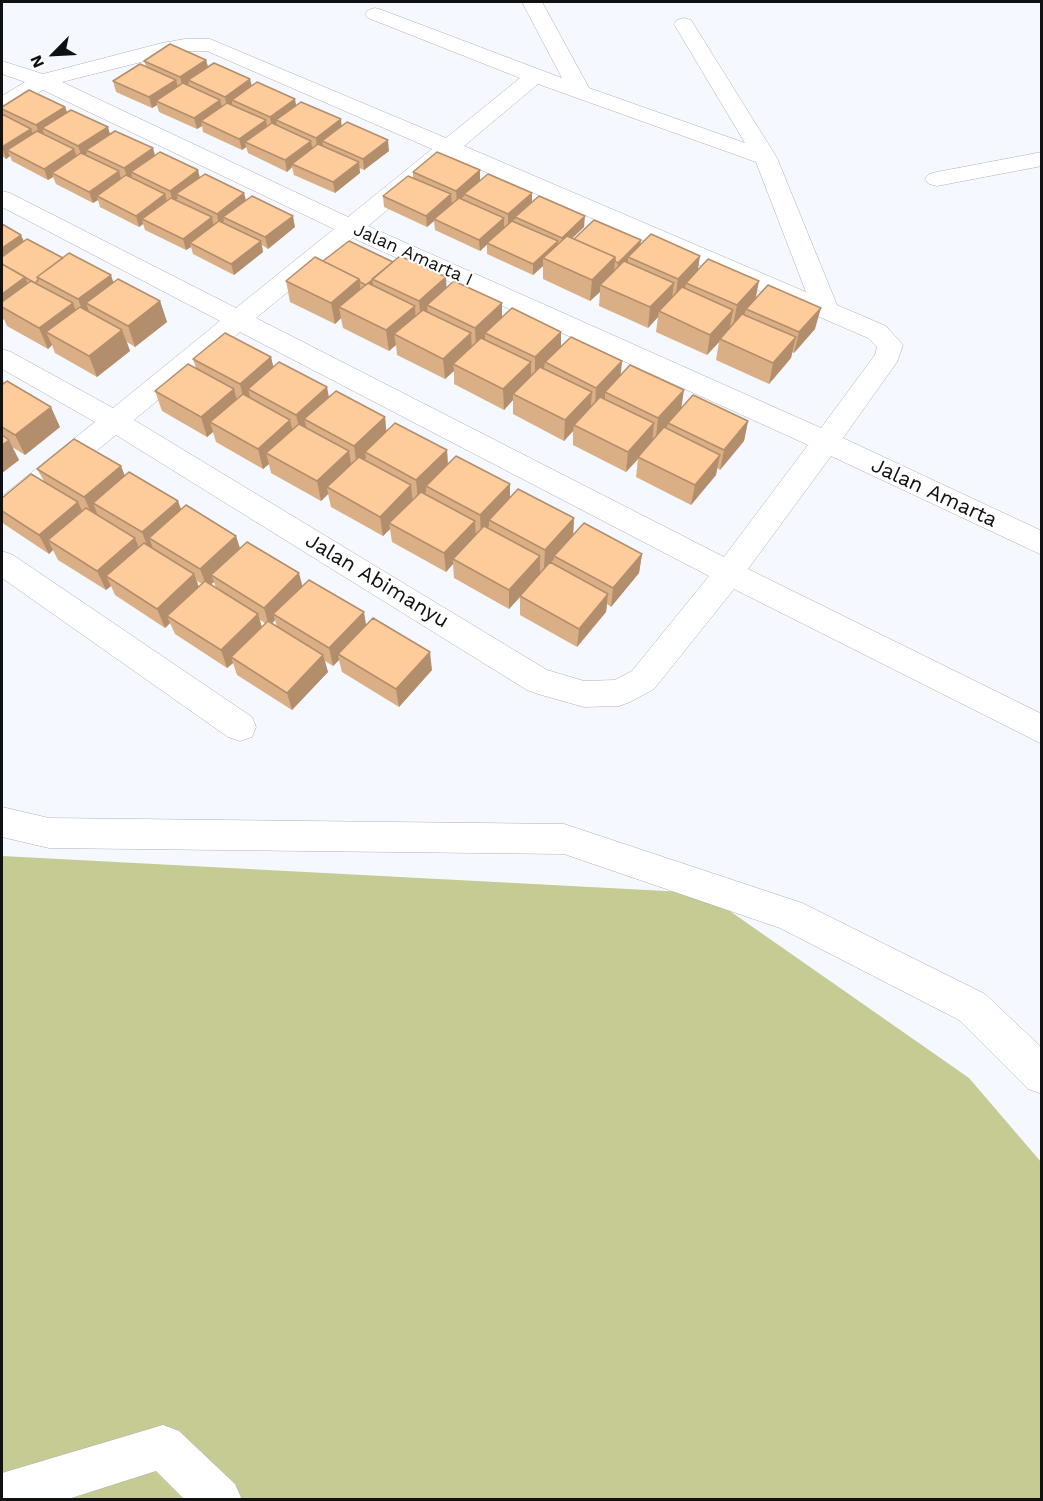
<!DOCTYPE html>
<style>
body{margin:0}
#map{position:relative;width:1043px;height:1501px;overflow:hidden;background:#f5f8ff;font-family:"Work Sans",sans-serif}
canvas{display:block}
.frame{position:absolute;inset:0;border:3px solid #101113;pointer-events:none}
.north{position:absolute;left:24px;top:24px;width:60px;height:60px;-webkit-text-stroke:4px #fff;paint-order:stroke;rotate:246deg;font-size:16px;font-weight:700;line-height:24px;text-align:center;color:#101113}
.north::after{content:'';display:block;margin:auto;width:21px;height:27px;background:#101113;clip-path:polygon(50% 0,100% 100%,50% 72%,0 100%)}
</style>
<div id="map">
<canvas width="1043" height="1501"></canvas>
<div class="frame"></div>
<div class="north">N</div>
</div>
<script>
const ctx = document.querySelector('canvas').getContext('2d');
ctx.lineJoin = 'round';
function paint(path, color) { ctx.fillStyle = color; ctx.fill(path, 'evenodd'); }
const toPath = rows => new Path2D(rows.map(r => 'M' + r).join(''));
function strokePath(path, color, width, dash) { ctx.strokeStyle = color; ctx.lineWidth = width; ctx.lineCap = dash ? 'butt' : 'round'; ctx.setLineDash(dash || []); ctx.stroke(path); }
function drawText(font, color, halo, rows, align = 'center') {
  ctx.font = font + ' "Work Sans",sans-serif'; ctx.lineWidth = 4.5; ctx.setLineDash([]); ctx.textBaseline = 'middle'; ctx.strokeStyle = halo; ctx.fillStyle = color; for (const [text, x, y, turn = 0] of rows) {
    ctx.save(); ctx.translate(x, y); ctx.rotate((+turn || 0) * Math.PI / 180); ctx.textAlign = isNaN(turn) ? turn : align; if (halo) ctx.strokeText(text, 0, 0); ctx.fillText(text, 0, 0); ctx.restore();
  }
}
const green = toPath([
 [2,856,704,893,969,1078,1041,1162,1041,1499,2,1499]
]);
const minor = toPath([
 [522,2,542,2,589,88,745,143,674,24,677,20,684,18,691,20,777,158,837,305,886,326,903,345,897,362,843,438,1042,531,1042,555,831,456,748,569,1042,714,1042,744,734,589,654,689,630,702,619,706,584,707,538,694,527,690,116,435,12,519,2,522,2,496,95,422,2,369,2,349,11,352,113,408,220,321,2,207,2,191,10,193,236,308,334,229,43,90,10,110,2,111,2,96,25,82,2,74,2,61,43,74,162,43,185,39,210,39,446,138,520,78,368,18,365,14,368,10,375,8,382,10,562,78,522,2],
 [185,51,207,51,432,149,348,217,62,82,185,51],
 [538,84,756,162,806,292,464,146,538,84],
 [451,157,868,338,877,347,875,355,821,428,368,226,451,157],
 [353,238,808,445,724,557,256,318,353,238],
 [240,332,709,576,632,671,615,680,584,681,547,670,134,420,240,332],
 [1042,152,1042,166,937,186,929,184,925,179,929,174,937,172,1042,152],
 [2,551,13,555,252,717,256,727,252,737,240,741,228,737,2,578,2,551],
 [2,807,49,818,564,824,802,903,985,994,1042,1048,1042,1094,1028,1089,959,1020,780,928,564,854,49,848,2,837,2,807],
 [163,1425,179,1431,235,1484,242,1500,185,1500,156,1471,65,1500,2,1500,2,1473,163,1425]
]);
const wall = toPath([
 [206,60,208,67,342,126,389,151,364,170,359,168,360,173,335,193,294,175,292,167,287,172,248,153,246,147,242,150,203,132,202,126,197,129,159,112,157,105,152,108,116,92,113,81,146,66,144,61],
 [2,107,65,107,67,112,246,200,295,227,268,249,262,245,263,252,234,275,193,254,191,247,186,250,145,230,143,224,139,227,100,207,98,200,93,203,56,184,53,177,48,180,12,161,10,156,6,159,2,156,2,114,3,115],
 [480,170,480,180,532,193,532,203,584,227,572,238,641,245,698,271,815,329,794,353,792,352,791,358,769,384,716,360,719,342,707,355,656,332,658,317,648,328,599,306,600,292,590,301,543,279,543,266,533,275,487,254,487,244,480,251,435,230,434,221,427,227,384,207,383,196,413,178,413,172],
 [2,224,24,242,63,258,113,282,160,301,167,322,135,347,127,342,130,351,97,377,55,353,52,345,48,349,7,326,4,319,2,321],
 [323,261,393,262,447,288,502,317,561,332,561,346,622,361,620,376,681,408,748,421,744,441,720,470,717,468,716,475,691,505,636,477,638,459,626,472,573,445,573,431,564,441,513,414,513,400,504,410,454,384,454,371,445,379,397,355,396,345,389,351,343,328,341,318,335,324,290,302,286,281],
 [271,357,273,367,329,397,385,417,386,431,447,450,448,464,510,498,574,518,573,535,642,554,639,573,611,607,607,604,606,612,577,647,520,615,520,597,509,609,454,578,453,564,446,572,392,542,390,529,383,536,331,507,328,494,321,501,271,473,269,464,263,469,216,442,213,432,207,437,162,411,155,391,196,368,193,359],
 [2,378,4,383,60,427,25,455,12,447,19,460,2,473],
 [121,466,124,476,178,501,181,510,236,536,240,548,366,624,432,670,399,707,342,672,339,660,333,666,325,661,328,672,292,710,237,675,233,663,227,668,175,634,170,623,165,628,115,595,111,586,106,590,58,560,53,550,49,554,4,524,2,521,2,498,44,481,37,469],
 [197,581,202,584,199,587],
 [214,582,216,588,210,585],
 [260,620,265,623,262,627],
 [275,620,277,627,272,624]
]);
const shadedWall = toPath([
 [206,60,209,71,188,80,189,84,183,88,180,77],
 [250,79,253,90,232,100,232,104,227,108,225,97],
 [176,80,179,91,156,101,157,105,152,108,149,97],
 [295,99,297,110,276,120,277,125,272,128,270,117],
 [220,100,223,111,201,121,202,126,197,129,194,118],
 [65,107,69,118,42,128,44,134,40,136,36,125],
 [341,119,342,130,322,141,323,145,317,149,316,138],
 [266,120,268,131,245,142,246,147,242,150,239,139],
 [108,127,111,138,86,150,87,153,82,157,78,146],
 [31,129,35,140,7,150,10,156,6,159,2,147],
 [388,140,389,151,364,170,363,159],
 [311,141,313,152,292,164,292,167,287,172,285,160],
 [153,148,156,159,131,172,132,176,128,179,124,168],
 [74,149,78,160,52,173,53,177,48,180,44,169],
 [359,162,360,173,335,193,333,182],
 [198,170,201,182,176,194,178,198,173,202,170,191],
 [480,170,480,181,464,194,464,196,457,202,456,191],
 [119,171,122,183,97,196,98,200,93,203,89,192],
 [244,193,247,204,223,217,224,221,219,225,217,214],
 [532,193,532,204,508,225,508,214],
 [165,194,168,205,142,219,143,224,139,227,136,216],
 [451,194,452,205,434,219,434,221,427,227,426,216],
 [293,216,295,227,268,249,265,237],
 [585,216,584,227,561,249,562,238],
 [212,217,214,229,190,243,191,247,186,250,183,239],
 [504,218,504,229,480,251,479,240],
 [21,235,26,246,2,262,2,248],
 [641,240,640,252,628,257,628,264,617,274,618,263],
 [261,241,263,252,234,275,231,264],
 [558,241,557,252,543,258,543,266,533,275,533,264],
 [700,256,697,277,686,283,685,289,675,300,678,279],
 [615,257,614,278,600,285,600,292,590,301,592,280],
 [393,262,372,279,374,290,366,285],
 [111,275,118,296,86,303,91,316,86,320,78,299],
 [25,277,34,298,2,307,2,294],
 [446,277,447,298,427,305,428,316,421,322,419,301],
 [359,279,362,300,339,307,341,318,335,324,331,303],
 [759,281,755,302,746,309,745,313,733,326,737,305],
 [674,283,671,304,659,311,658,317,648,328,650,307],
 [160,301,167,322,135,347,128,326],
 [73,303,81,324,46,332,52,345,48,349,39,328],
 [502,303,502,324,485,333,485,340,476,349,475,328],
 [415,306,416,327,394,334,396,345,389,351,386,330],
 [821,308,815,329,794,353,799,332],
 [733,310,729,331,720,339,719,342,707,355,710,335],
 [122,330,130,351,97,377,89,356],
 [561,332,561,352,545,362,544,369,535,378,535,357],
 [471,333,472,353,453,364,454,371,445,379,443,359],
 [796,337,791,358,769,384,773,363],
 [271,357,276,378,248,389,251,400,245,405,240,384],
 [622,361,620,381,605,392,605,398,595,408,596,388],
 [531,362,531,383,513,394,513,400,504,410,503,389],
 [327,387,331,407,304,419,307,429,301,435,296,415],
 [234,389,239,409,210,422,213,432,207,437,201,417],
 [684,390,681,410,668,423,668,425,656,438,658,418],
 [592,392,590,413,574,425,573,431,564,441,565,420],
 [51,407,60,427,25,455,15,435],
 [385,417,387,438,365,452,366,458,357,466,354,446],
 [290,420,295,440,266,453,269,464,263,469,258,449],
 [748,421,744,441,720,470,724,450],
 [654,423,652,443,638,457,638,459,626,472,628,452],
 [9,440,19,460,2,473,2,445],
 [447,450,448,470,426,486,426,492,418,500,416,480],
 [349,451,352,471,327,487,328,494,321,501,317,481],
 [720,455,716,475,691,505,695,485],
 [121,466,129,486,93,503,97,513,93,517,84,497],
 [510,484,510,503,489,520,489,526,481,535,480,515],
 [411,485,413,505,389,523,390,529,383,536,380,517],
 [178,501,185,520,149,538,153,548,149,551,142,532],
 [78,502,87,522,48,540,53,550,49,554,39,535],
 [574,518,573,537,554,556,554,559,544,569,545,550],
 [475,521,476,540,453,559,453,564,446,572,444,553],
 [236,536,242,555,211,575,214,582,207,587,200,569],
 [135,538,143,558,106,576,111,586,106,590,97,571],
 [642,554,639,573,611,607,613,588],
 [540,556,540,575,509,609,509,590],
 [299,573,304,592,273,614,275,620,269,626,264,608],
 [194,574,201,593,167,616,170,623,165,628,157,609],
 [608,594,606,612,577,647,579,629],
 [364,612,367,630,338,654,339,660,333,666,329,648],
 [258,614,263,632,231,657,233,663,227,668,221,650],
 [430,652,432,670,399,707,396,689],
 [323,655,328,672,292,710,287,693]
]);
const building = toPath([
 [170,44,206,60,180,77,144,61,170,44],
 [214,63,250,79,225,97,188,80,214,63],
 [140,64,176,80,149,97,113,81,140,64],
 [257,82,295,99,270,117,232,100,257,82],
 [183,83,220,100,194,118,156,101,183,83],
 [29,90,65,107,36,125,2,109,2,107,29,90],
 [301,102,341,119,316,138,276,120,301,102],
 [227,103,266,120,239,139,201,121,227,103],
 [71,110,108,127,78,146,42,128,71,110],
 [2,114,31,129,2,147,2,114],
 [347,122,388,140,363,159,322,141,347,122],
 [272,123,311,141,285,160,245,142,272,123],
 [37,131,74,149,44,169,7,150,37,131],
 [115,131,153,148,124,168,86,150,115,131],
 [318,144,359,162,333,182,292,164,318,144],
 [160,152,198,170,170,191,131,172,160,152],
 [437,152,480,170,456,191,413,172,437,152],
 [81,153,119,171,89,192,52,173,81,153],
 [205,174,244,193,217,214,176,194,205,174],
 [488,174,532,193,508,214,464,194,488,174],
 [126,175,165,194,136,216,97,196,126,175],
 [408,176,451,194,426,216,383,196,408,176],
 [252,196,293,216,265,237,223,217,252,196],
 [539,196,585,216,562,238,515,217,539,196],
 [171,198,212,217,183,239,142,219,171,198],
 [459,198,504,218,479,240,434,219,459,198],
 [594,220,641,240,618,263,615,261,615,257,574,239,594,220],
 [219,221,261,241,231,264,190,243,219,221],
 [512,221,558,241,533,264,487,243,512,221],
 [2,224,21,235,2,248,2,224],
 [651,234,700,256,678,279,628,257,651,234],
 [567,236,615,257,592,280,543,258,567,236],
 [27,239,63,258,37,277,38,280,35,283,2,264,2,257,27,239],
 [349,241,393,262,366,285,360,282,359,279,323,261,349,241],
 [69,253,111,275,78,299,37,277,69,253],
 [400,256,446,277,419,301,372,279,400,256],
 [315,257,359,279,331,303,286,281,315,257],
 [708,259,759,281,737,305,686,283,708,259],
 [624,261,674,283,650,307,600,285,624,261],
 [2,264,25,277,2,294,2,264],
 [118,279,160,301,128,326,86,303,118,279],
 [31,281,73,303,39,328,2,307,2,302,31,281],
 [454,281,502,303,475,328,427,305,454,281],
 [368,283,415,306,386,330,339,307,368,283],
 [768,285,821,308,799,332,746,309,768,285],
 [682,287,733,310,710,335,659,311,682,287],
 [80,307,122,330,89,356,46,332,80,307],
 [512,308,561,332,535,357,485,333,512,308],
 [423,310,471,333,443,359,394,334,423,310],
 [742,314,796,337,773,363,720,339,742,314],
 [225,333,271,357,240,384,193,359,225,333],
 [571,337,622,361,596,388,545,362,571,337],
 [481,338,531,362,503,389,453,364,481,338],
 [279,362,327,387,296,415,248,389,279,362],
 [188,364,234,389,201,417,155,391,188,364],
 [630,365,684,390,658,418,605,392,630,365],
 [540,367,592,392,565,420,513,394,540,367],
 [7,381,51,407,15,435,2,427,2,385,7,381],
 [336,391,385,417,354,446,304,419,336,391],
 [243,394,290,420,258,449,210,422,243,394],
 [693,395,748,421,724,450,668,423,693,395],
 [600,397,654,423,628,452,574,425,600,397],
 [395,423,447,450,416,480,365,452,395,423],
 [299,424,349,451,317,481,266,453,299,424],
 [664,427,720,455,695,485,638,457,664,427],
 [2,435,9,440,2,445,2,435],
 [74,439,121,466,84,497,37,469,74,439],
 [456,456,510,484,480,515,426,486,456,456],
 [359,457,411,485,380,517,327,487,359,457],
 [129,472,178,501,142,532,93,503,129,472],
 [31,474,78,502,39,535,2,511,2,498,31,474],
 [518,489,574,518,545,550,489,520,518,489],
 [421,492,475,521,444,553,389,523,421,492],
 [186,505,236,536,200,569,149,538,186,505],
 [86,508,135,538,97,571,48,540,86,508],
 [584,523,642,554,613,588,554,556,584,523],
 [484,526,540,556,509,590,453,559,484,526],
 [247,542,299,573,264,608,211,575,247,542],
 [144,543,194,574,157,609,106,576,144,543],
 [550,562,608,594,579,629,520,596,550,562],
 [309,580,364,612,329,648,273,614,309,580],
 [205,581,258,614,221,650,167,616,205,581],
 [373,618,430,652,396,689,338,654,373,618],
 [268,621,323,655,287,693,231,657,268,621]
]);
const farStreetnames = [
 ["Jalan Amarta I",413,255,24]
];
const streetNames = [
 ["Jalan Amarta",934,493,25],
 ["Jalan Abimanyu",377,581,31]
];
paint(green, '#c5cb92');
strokePath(minor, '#aeb1b7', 1);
paint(minor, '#fff');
paint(wall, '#daaf85');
paint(shadedWall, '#b28e6c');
paint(building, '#fecb9b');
strokePath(building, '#b28e6c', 1.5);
drawText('18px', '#101113', '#fff', farStreetnames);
drawText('21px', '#101113', '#fff', streetNames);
</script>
